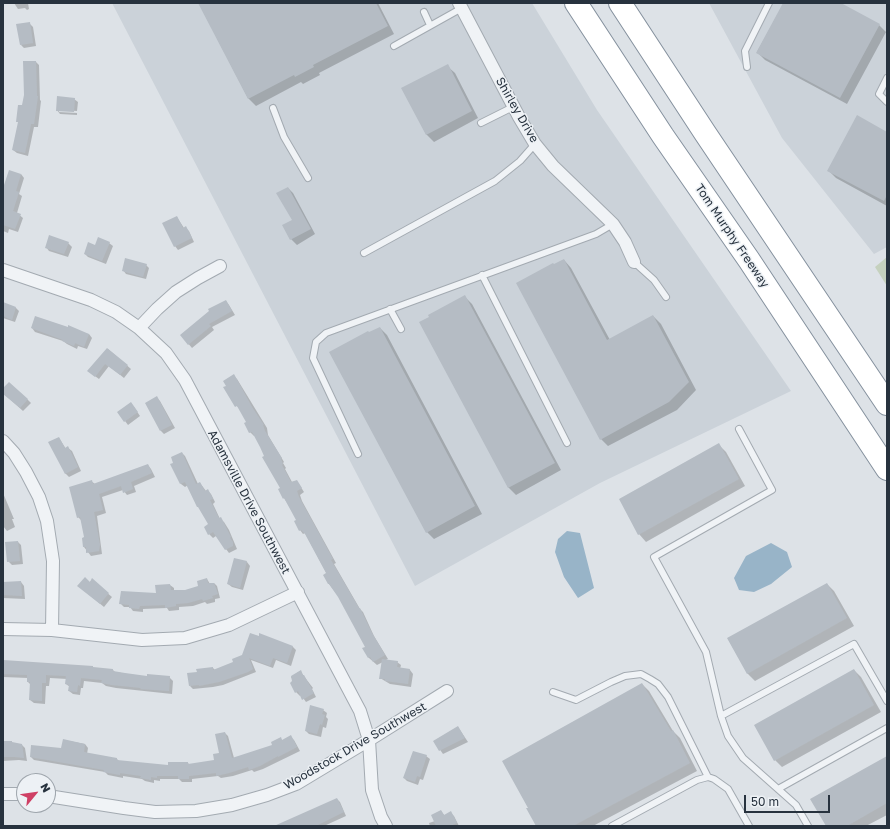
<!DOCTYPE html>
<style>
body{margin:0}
#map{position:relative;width:890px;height:829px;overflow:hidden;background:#dde2e7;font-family:"Golos Text",sans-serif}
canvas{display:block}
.frame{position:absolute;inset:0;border:4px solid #27323e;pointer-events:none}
.north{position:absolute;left:16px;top:773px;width:40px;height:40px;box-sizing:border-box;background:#edf1f5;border:1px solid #9ea5ac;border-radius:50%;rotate:61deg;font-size:11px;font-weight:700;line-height:16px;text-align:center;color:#27323e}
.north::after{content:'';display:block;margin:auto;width:14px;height:18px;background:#cf4065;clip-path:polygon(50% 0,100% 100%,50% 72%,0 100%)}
.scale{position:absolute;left:744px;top:795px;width:86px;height:18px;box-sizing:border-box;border:2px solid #27323e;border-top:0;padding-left:5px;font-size:12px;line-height:14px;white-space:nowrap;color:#27323e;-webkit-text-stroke:3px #edf1f5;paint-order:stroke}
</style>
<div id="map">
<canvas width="890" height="829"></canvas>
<div class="frame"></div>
<div class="north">N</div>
<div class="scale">50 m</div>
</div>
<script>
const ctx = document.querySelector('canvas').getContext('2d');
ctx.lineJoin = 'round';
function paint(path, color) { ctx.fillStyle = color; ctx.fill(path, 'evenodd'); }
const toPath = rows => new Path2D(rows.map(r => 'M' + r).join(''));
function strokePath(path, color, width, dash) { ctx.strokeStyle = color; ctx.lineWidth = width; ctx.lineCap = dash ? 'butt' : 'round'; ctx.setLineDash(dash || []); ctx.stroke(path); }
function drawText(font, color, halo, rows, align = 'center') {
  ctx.font = font + ' "Golos Text",sans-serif'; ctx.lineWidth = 3; ctx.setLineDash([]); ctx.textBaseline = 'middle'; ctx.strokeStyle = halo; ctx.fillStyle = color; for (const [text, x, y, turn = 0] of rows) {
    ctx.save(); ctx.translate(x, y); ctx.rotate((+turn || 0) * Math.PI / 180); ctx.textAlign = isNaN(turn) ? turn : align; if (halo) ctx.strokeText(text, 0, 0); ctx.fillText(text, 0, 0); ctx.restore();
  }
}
const built = toPath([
 [112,3,532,3,597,110,791,391,600,483,415,586],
 [709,3,887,3,887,247,874,254,782,138]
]);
const green = toPath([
 [887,257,887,286,875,267]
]);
const water = toPath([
 [567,531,580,533,594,588,578,598,564,577,555,552,558,539],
 [771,543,787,552,792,567,771,584,754,592,739,590,734,578,746,556]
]);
const shadow = toPath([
 [14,3,28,3,29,9,27,10,25,8,18,9],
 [199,3,378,3,394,34,319,73,320,75,303,84,301,82,256,106,248,98],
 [784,3,839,3,879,25,886,32,847,104,765,60,757,52],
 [29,23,33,27,36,46,24,48,21,45],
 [36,62,39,65,40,100,41,101,38,127,34,127,28,156,17,153,13,150,19,123,17,121,23,106],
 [447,66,455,73,478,118,434,142,426,134],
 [74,99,78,102,77,111,59,110,59,112,77,113,77,115,60,114,57,110],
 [887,133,887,206,836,178,828,170],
 [21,174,24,178,19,194,22,196,17,213,23,218,18,232,9,229,8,233,3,231,3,191],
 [288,188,293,193,315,234,297,245,291,239,284,226,293,221],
 [177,217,184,228,186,228,189,231,194,242,178,250,175,246],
 [68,243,72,247,68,257,49,251,46,247],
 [109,243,113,246,106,264,88,257,85,254,96,246],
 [564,260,571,268,610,340,653,316,661,324,696,390,677,410,608,446,601,439,554,265],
 [146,265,149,268,146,279,126,274,123,270],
 [465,297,472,304,561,470,516,495,508,487],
 [226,301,229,305,235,315,212,327,214,330,192,348,181,335],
 [3,303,16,308,19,311,15,322,3,318],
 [32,328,89,334,92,338,87,349,78,346,77,349,67,344,63,341,35,332],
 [380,328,387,335,482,514,434,539,427,532,370,333],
 [108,349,131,369,124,378,109,366,99,379,92,374],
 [234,376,237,379,267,428,268,435,284,462,283,463,286,468,285,469,292,482,297,481,304,492,300,495,302,501,336,563,334,564,360,609,363,612,374,636,388,659,386,660,397,662,401,665,400,669,410,670,413,674,411,687,390,684,380,678,383,662,377,665,369,658,364,649,366,647,339,597,329,584,327,574,305,533,303,534,300,530,298,520,279,490,281,488,255,435,254,436,250,432,248,422,241,410,237,406],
 [3,390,27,399,31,403,23,411,3,393],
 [156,397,160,401,175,428,164,434,161,431],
 [134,407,140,416,128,425,125,421],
 [59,438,66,449,68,448,72,451,81,471,69,477,65,473],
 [718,444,726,452,745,486,646,542,639,534],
 [182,453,185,456,198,484,200,483,206,491,207,490,211,494,215,502,213,504,220,519,224,522,229,530,237,549,229,553,216,536,213,538,209,534,205,527,210,525,188,485,185,487,181,484],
 [148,465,151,469,155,477,134,486,136,492,127,495,123,490,102,497,106,513,97,516,102,554,91,556,84,547,85,538,82,521,78,517,91,481,95,484],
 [3,493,14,519,12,519,15,527,7,531,3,526],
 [18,542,21,545,23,564,12,565,8,561],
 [235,559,247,562,250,566,243,590,232,587,228,584],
 [207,579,210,584,214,583,217,586,220,598,215,599,215,602,207,604,205,602,193,606,179,607,179,610,169,611,167,608,143,609,143,612,133,611,130,607,124,607,121,604,157,594,170,585,174,588,174,591,186,591,200,587],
 [92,580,112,597,104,607,82,589],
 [3,582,21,582,24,586,25,599,3,598],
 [827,584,834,591,854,626,755,681,748,674,728,639],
 [260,635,293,647,296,650,291,666,276,660,273,668,251,660,256,672,223,685,213,687,193,689,190,686,198,673,213,668,215,670,234,663,243,656],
 [3,661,113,670,115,672,148,677,169,677,173,681,172,694,116,688,106,686,102,683,84,681,83,688,81,688,80,695,73,694,69,691,70,687,66,684,67,679,50,678,49,686,46,686,45,704,34,703,30,700,31,685,28,682,28,678,3,677],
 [854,670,861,677,881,712,782,767,775,760],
 [300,671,313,688,312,689,316,697,306,702,301,695,300,696,296,692,294,682,291,677],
 [642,684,649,691,673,731,680,738,697,771,593,826,537,826],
 [323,710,327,713,326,717,328,719,326,728,323,727,321,737,309,734,306,731],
 [458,727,468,742,443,754,434,741],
 [225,733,228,736,234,758,274,746,281,739,283,741,291,737,294,740,300,751,263,769,254,772,252,770,233,776,221,778,218,776,192,779,192,782,182,782,179,779,160,779,160,781,154,780,154,783,145,781,142,779,123,776,123,778,108,775,105,772,34,760,31,757,62,749,64,740,85,744,88,748,87,754,117,759,119,761,169,766,169,763,188,763,190,765,215,761,220,754],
 [3,742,22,745,25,748,27,761,19,760,3,761],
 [426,756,430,759,423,780,420,779,418,785,407,781,404,778],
 [887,758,887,815,866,826,827,826],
 [337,799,340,802,346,816,324,826,284,826],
 [441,811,445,816,451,813,454,816,459,826,430,826,429,823,435,821]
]);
const building = toPath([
 [198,3,376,3,388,26,313,65,314,67,295,77,294,75,248,99],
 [783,3,841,3,880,24,840,98,756,53],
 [30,22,33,43,20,45,16,24],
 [23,61,36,61,37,96,38,96,34,124,31,124,25,153,12,150,18,122,16,122,18,105,22,105,24,95],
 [448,64,472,111,426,135,401,88],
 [57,96,75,98,74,112,56,111],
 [857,115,887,132,887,195,884,201,827,171],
 [9,170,21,174,16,191,19,192,13,211,21,214,15,229,3,225,3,188],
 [288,187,311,229,290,240,282,225,292,220,276,193],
 [177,216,183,228,186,226,192,238,174,247,162,223],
 [49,235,69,242,64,254,45,248],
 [98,237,110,242,102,261,84,254,88,242,95,245],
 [125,258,147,264,143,277,122,271],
 [564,259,607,340,653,315,689,382,669,402,600,440,516,283,553,263,554,264],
 [465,295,555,463,508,488,419,322,429,317,428,315],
 [226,300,232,311,209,324,211,326,188,345,180,335,209,311,208,309],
 [3,302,16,307,12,320,3,316],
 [35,316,68,327,68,325,89,334,84,347,75,343,74,346,62,341,63,340,31,328],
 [380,327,475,506,426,533,329,352,368,331,369,332],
 [107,348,128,365,120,375,105,364,95,377,87,371],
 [234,374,252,407,264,425,263,425,265,431,282,458,281,459,283,464,282,465,291,482,297,480,302,488,297,491,299,497,333,559,331,560,359,608,360,608,371,631,385,655,373,662,370,657,368,658,362,648,365,647,338,597,329,584,328,584,323,575,326,573,305,534,301,530,299,531,294,521,296,520,284,498,283,499,278,489,280,488,262,457,264,456,260,447,252,432,249,433,244,423,246,422,237,406,235,407,223,387,226,386,223,381],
 [9,382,28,399,20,408,3,394,3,388],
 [157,396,172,425,160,431,145,403],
 [131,402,138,412,124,422,117,412],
 [59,437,65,448,68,446,78,467,65,474,48,442],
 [719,443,739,479,638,535,619,499],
 [182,452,196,484,200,482,205,491,208,489,213,499,210,500,219,518,221,517,231,537,230,538,233,542,233,546,225,550,213,532,208,535,204,527,208,524,198,507,197,507,185,482,180,484,170,464,173,463,171,457],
 [148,464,152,473,131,482,133,489,123,493,121,486,99,494,103,510,94,512,100,545,99,551,86,553,86,547,83,547,82,538,84,537,80,517,77,518,69,487,92,480,93,484],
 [18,541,20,561,7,562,5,542],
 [234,558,247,561,240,588,227,584],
 [85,577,90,582,92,578,109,593,100,604,77,586],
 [207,578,208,583,214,583,218,594,212,596,213,598,203,601,202,599,188,603,176,604,176,606,165,608,165,605,140,606,139,609,129,608,129,605,119,604,121,591,156,593,155,585,170,584,171,590,185,590,198,586,197,581],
 [21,581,22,596,3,595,3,582],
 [827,583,847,618,747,674,727,638],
 [250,633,259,636,259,633,293,646,287,663,273,658,270,666,249,658,253,669,248,672,219,682,199,686,199,685,189,686,187,673,197,672,196,669,213,667,213,670,233,662,232,659,242,655],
 [382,659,398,661,397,667,410,669,408,684,385,681,385,679,379,679],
 [3,660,93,666,93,667,113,669,113,671,125,673,147,676,147,674,170,676,169,691,140,689,141,688,112,685,101,683,102,680,81,678,80,686,78,685,77,692,68,691,69,685,65,684,66,676,46,675,46,683,42,683,42,701,29,700,30,682,27,682,27,675,3,674],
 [854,669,874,705,774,761,754,725],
 [301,670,303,675,304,675,314,693,302,700,298,691,295,693,290,683,292,681,291,676],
 [642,683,671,731,673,730,690,763,573,826,536,826,526,808,528,808,502,761],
 [310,705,324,709,322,714,325,715,322,725,320,724,317,734,305,731],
 [458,726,465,738,439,751,433,741],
 [225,732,232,758,272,745,271,742,281,737,282,740,291,735,297,747,278,757,278,756,260,766,249,770,248,767,229,773,216,776,216,773,189,776,189,779,178,779,178,776,157,776,157,778,151,777,151,780,140,778,141,776,120,773,120,775,103,772,104,770,30,757,31,745,61,748,63,739,85,744,84,752,117,758,117,760,168,765,168,762,188,762,188,764,214,760,213,754,219,753,215,734],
 [3,741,12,741,12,742,22,744,24,758,15,757,3,757],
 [413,751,427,755,420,777,417,776,415,782,403,778],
 [887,756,887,803,847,826,826,826,810,799],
 [337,798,344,812,316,826,274,826],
 [441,810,444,815,451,811,457,823,450,826,436,826,431,815]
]);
const lane = toPath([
 [424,12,430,25],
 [394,46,462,8],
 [747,67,745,51,769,3],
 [887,78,879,94,887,102],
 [273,108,284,137,308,178],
 [481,123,513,107],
 [364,253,495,181,520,161,535,144],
 [634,262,654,280,666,297],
 [482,275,567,443],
 [390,309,401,329],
 [739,429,772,490,654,557,706,652,721,716,728,736,743,758,796,805,808,826],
 [358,454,313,358,316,342,326,333,596,234,613,224],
 [553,692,576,700,611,682,625,676,641,674,650,679,658,684,668,697,708,777],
 [721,716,854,644,887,701],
 [778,789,887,728],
 [612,826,697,780,708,777,714,779,728,789,749,826]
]);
const street = toPath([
 [459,3,519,117,535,144,553,166,613,224,625,242,634,262],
 [3,270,91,300,116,312,139,328,166,353,185,380,360,711,369,740,372,790,381,817,386,826],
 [139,328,157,309,176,292,198,278,220,266],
 [3,441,14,453,26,472,39,497,47,521,53,561,52,630],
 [3,629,52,630,142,640,185,638,229,625,298,592],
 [3,794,24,794],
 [48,796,124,808,155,812,196,811,232,805,267,795,296,784,369,740,447,691]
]);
const highway = toPath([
 [576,3,663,136,749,260,887,469],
 [620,3,705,133,887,404]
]);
const streetNames = [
 ["Shirley Drive",517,110,60],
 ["Tom Murphy Freeway",732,236,56],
 ["Adamsville Drive Southwest",249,502,62],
 ["Woodstock Drive Southwest",355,746,-30]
];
paint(built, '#cbd2d9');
paint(green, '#c5d1be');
paint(water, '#98b4c8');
paint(shadow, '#0003');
paint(building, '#b5bcc4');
strokePath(lane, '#a3aab1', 8);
strokePath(street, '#a3aab1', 14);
strokePath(highway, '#85919e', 24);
strokePath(lane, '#f0f3f6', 6);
strokePath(street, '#f0f3f6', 12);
strokePath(highway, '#fff', 22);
drawText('12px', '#27323e', '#edf1f5', streetNames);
</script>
